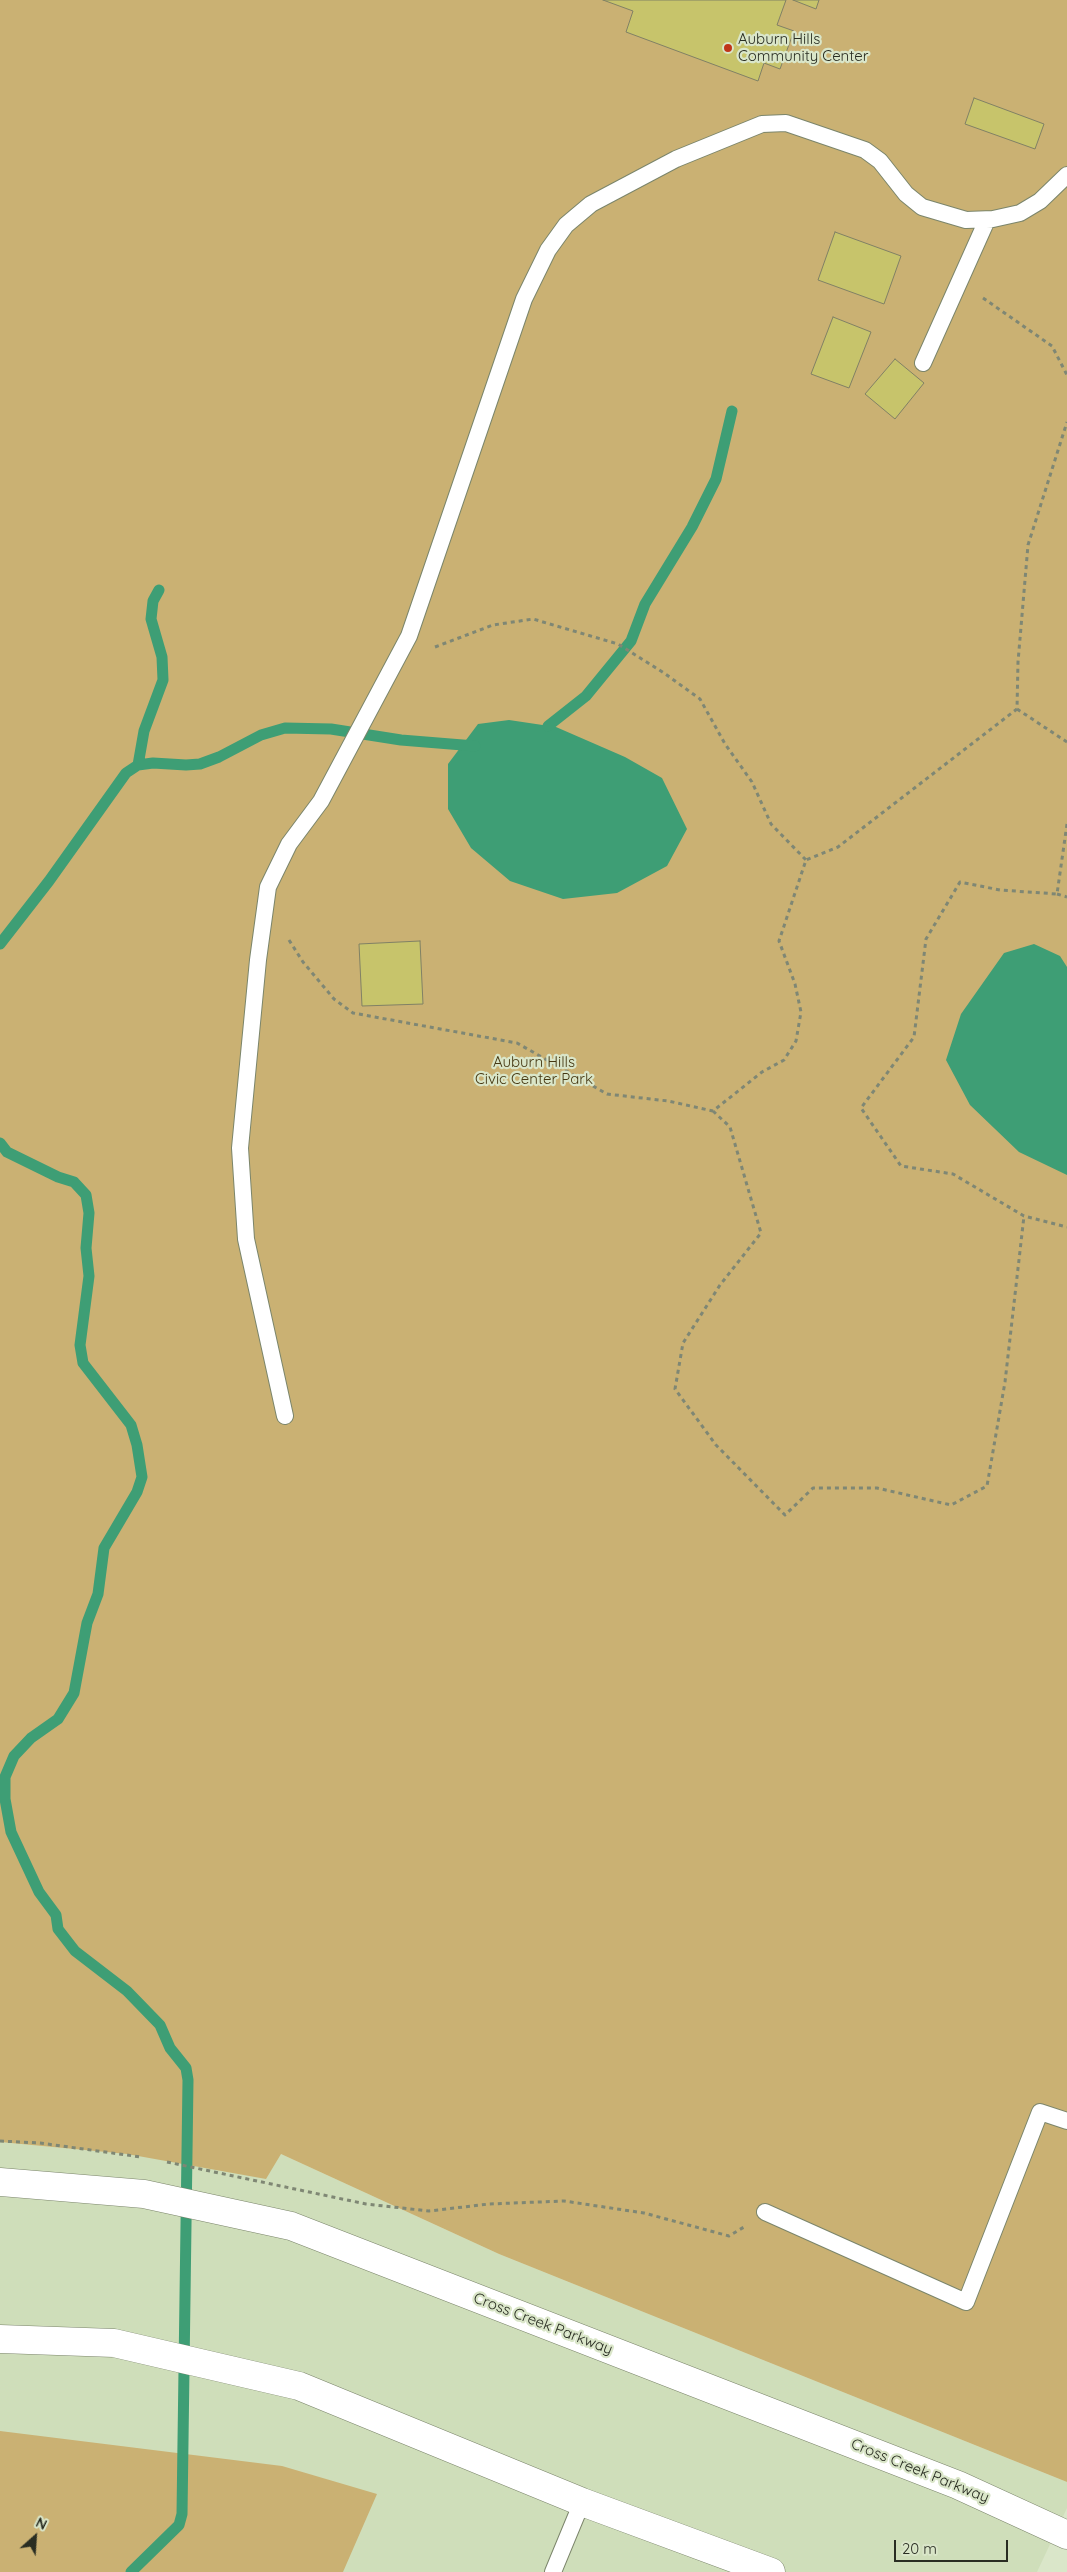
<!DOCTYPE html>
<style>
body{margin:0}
#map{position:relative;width:1067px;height:2572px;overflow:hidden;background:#dae6c9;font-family:Quicksand,sans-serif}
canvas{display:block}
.north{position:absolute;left:10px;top:2512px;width:50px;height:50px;-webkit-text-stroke:4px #dae6c9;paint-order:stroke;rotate:26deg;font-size:14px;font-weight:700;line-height:20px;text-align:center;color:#292d22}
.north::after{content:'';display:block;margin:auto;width:18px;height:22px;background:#292d22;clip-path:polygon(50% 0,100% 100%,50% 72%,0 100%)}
.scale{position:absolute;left:894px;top:2540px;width:114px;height:22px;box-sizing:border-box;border:2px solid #292d22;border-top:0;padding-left:6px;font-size:15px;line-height:18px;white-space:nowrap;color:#292d22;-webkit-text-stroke:4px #dae6c9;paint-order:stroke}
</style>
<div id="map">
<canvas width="1067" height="2572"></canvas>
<div class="north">N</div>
<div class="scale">20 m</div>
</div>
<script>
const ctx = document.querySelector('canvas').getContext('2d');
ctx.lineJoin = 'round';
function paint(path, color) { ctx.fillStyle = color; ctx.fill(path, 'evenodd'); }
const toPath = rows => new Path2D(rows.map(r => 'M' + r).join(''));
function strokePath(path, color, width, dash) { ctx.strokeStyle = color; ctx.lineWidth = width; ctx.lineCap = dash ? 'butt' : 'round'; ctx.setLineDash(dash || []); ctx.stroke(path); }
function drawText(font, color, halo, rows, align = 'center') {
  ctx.font = font + ' Quicksand,sans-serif'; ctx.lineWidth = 4.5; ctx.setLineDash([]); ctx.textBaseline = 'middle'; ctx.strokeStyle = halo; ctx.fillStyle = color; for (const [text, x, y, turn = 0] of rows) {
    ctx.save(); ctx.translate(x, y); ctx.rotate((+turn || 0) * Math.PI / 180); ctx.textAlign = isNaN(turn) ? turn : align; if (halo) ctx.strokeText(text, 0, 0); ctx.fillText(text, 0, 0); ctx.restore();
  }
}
const built = toPath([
 [0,2142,127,2154,281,2154,499,2254,1067,2482,1067,2508,1037,2572,0,2572]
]);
const green = toPath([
 [0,0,1067,0,1067,2482,499,2254,281,2154,266,2179,127,2154,0,2142],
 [0,2431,282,2466,377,2494,343,2572,0,2572]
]);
const water = toPath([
 [509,720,556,727,625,757,662,778,687,829,667,866,617,893,563,899,510,881,471,848,448,809,448,764,478,724],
 [1034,944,1060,956,1067,967,1067,1175,1019,1152,970,1105,946,1060,961,1014,1004,953]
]);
const stream = toPath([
 [548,726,586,696,631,641,645,604,692,527,716,479,732,411],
 [138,765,144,731,163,680,162,657,151,619,153,601,159,590],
 [0,944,49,881,126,773,138,765,153,763,186,765,200,764,219,757,261,735,285,728,331,729,401,740,475,746],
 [0,1143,7,1152,58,1177,74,1182,86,1195,89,1213,86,1248,89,1276,80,1345,83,1363,131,1425,137,1445,142,1477,137,1492,104,1548,98,1594,87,1623,74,1693,58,1719,31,1738,14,1756,5,1777,5,1799,11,1832,39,1892,56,1915,58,1929,75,1951,127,1991,160,2025,170,2048,186,2068,188,2080,182,2514,179,2525,131,2572]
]);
const building = toPath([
 [603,0,786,0,777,25,794,31,780,69,764,63,758,81,626,32,633,11,603,0],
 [793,0,819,0,816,9,793,0],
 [974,98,1044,124,1035,149,965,124,974,98],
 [835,232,901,256,884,304,818,280,835,232],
 [833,317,871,332,849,388,811,374,833,317],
 [895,359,924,383,895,419,865,394,895,359],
 [420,941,423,1004,362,1006,359,944,420,941]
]);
const path = toPath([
 [983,298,1052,346,1067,375],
 [435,647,493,625,533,619,618,644,664,673,700,699,725,744,752,782,771,824,806,860],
 [1017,709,1067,742],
 [1067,824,1057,894,1000,890,960,882,926,939,914,1037,861,1108,901,1166,953,1174,1024,1216,1067,1227],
 [1057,894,1067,897],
 [289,940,303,962,334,999,353,1013,517,1043,607,1094,668,1101,713,1111,762,1072,784,1060,796,1041,801,1012,795,984,779,941,806,860,838,847,1017,709,1018,662,1028,545,1067,422],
 [713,1111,730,1127,761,1233,720,1285,683,1343,675,1389,716,1445,785,1515,813,1488,877,1488,951,1505,987,1486,1005,1382,1024,1216],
 [0,2141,40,2143,141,2157],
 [167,2162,366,2204,429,2211,489,2204,564,2201,644,2213,729,2236,744,2227]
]);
const service = toPath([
 [923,363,987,220],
 [285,1416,246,1239,240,1148,258,960,268,887,289,844,321,801,409,636,524,299,548,250,566,225,591,204,676,159,762,124,786,123,865,150,880,161,906,194,922,207,966,220,993,219,1020,213,1040,201,1067,175],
 [765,2212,966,2302,1040,2112,1067,2121],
 [553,2572,582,2502]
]);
const tertiary = toPath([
 [0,2182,144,2194,291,2226,958,2485,1067,2535],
 [0,2339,114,2343,299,2386,582,2502,771,2572]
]);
const markers = [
 [728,48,5,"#c03519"]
];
const poiNames = [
 ["Auburn Hills",738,39],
 ["Community Center",738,56]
];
const parkNames = [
 ["Auburn Hills",534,1062],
 ["Civic Center Park",534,1079]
];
const streetNames = [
 ["Cross Creek Parkway",543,2324,21],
 ["Cross Creek Parkway",920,2471,22]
];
paint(built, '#cfdeba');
paint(green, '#cab173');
paint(water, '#3e9e75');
strokePath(stream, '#3e9e75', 11);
paint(building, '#c7c46b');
strokePath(building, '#818165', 1);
strokePath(service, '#7b856b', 18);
strokePath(tertiary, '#7b856b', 29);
strokePath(path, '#7f8774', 3, [4, 4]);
strokePath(service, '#fff', 16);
strokePath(tertiary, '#fff', 28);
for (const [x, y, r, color] of markers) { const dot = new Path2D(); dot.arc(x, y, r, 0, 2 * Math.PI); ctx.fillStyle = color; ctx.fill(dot); strokePath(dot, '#dae6c9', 2); }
drawText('15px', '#292d22', '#dae6c9', poiNames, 'left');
drawText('15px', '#453711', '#dae6c9', parkNames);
drawText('15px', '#292d22', '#dae6c9', streetNames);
</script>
